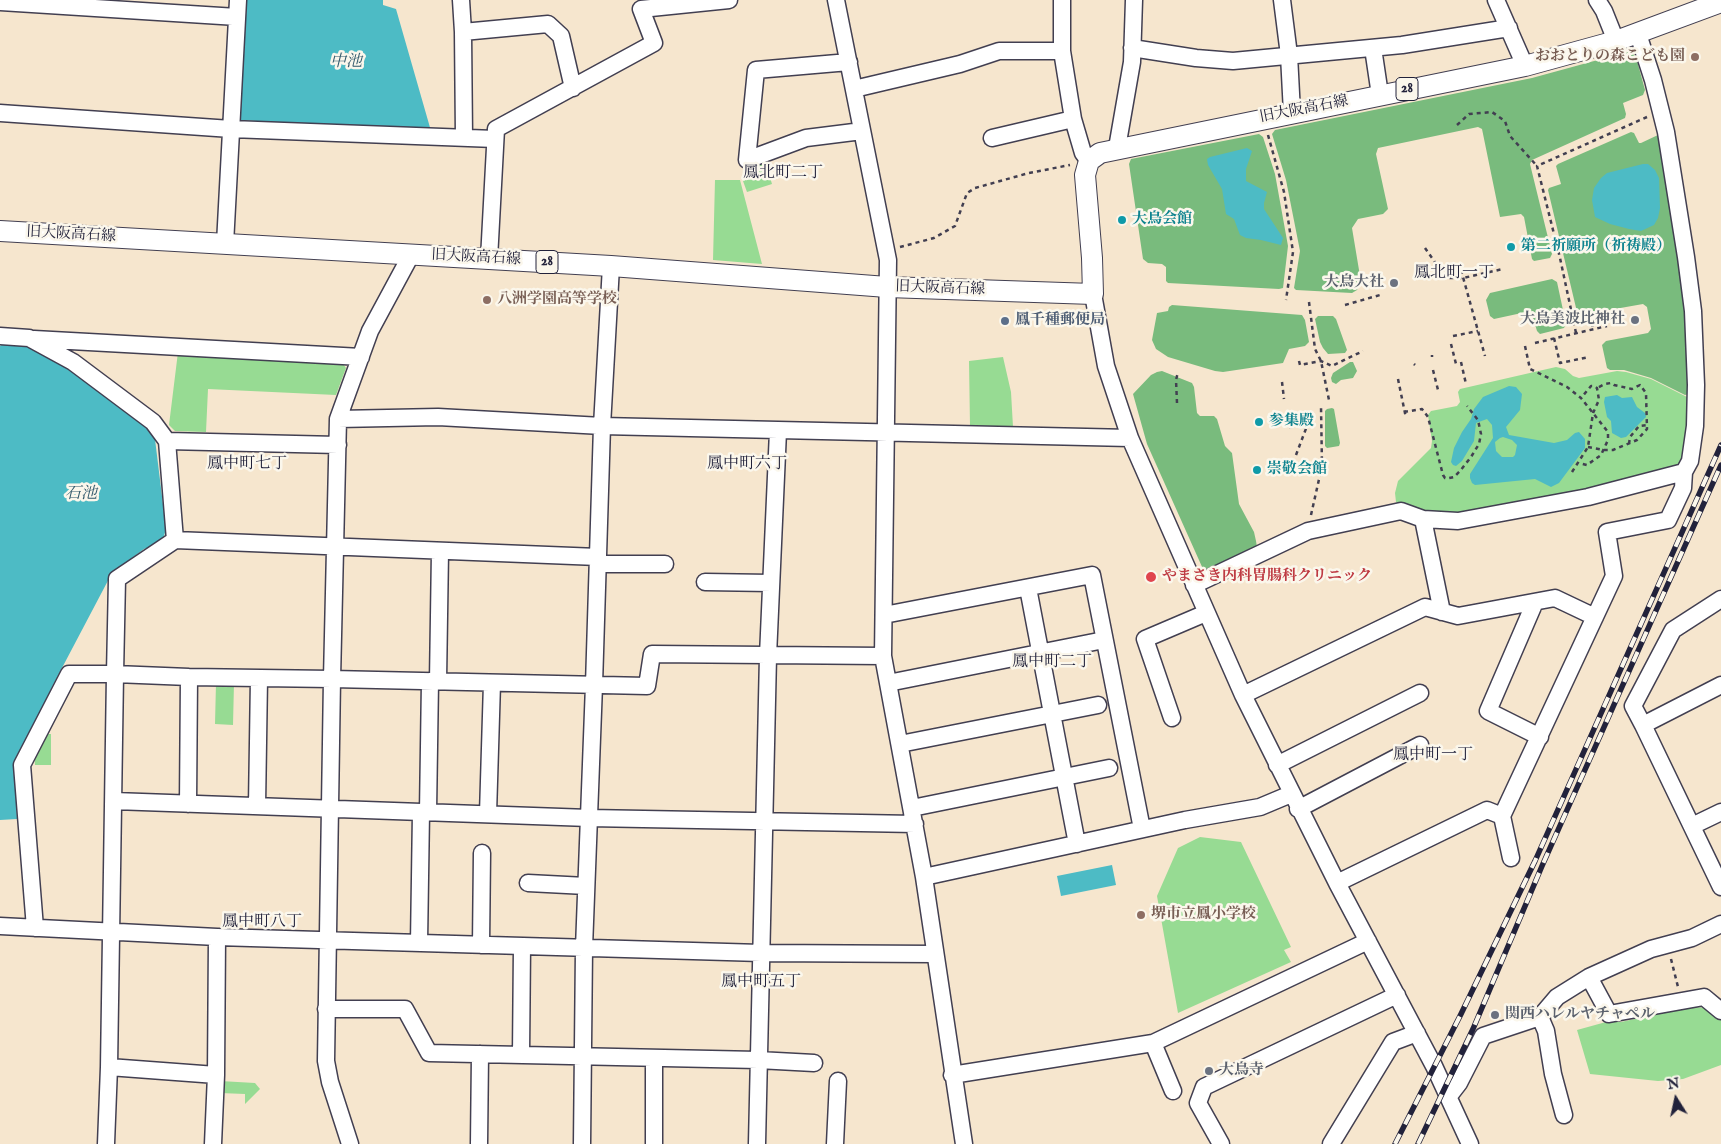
<!DOCTYPE html>
<meta charset="utf-8">
<style>
body{margin:0}
#map{position:relative;width:1721px;height:1144px;overflow:hidden;background:#f6e6ce;font-family:"IM FELL English",serif}
canvas{display:block}
.north{position:absolute;left:1651px;top:1074px;width:50px;height:50px;-webkit-text-stroke:4px #fbf7ec;paint-order:stroke;rotate:350deg;font-size:14px;font-weight:700;line-height:20px;text-align:center;color:#22223b}
.north::after{content:'';display:block;margin:auto;width:18px;height:22px;background:#22223b;clip-path:polygon(50% 0,100% 100%,50% 72%,0 100%)}
</style>
<div id="map">
<canvas width="1721" height="1144"></canvas>
<div class="north">N</div>
</div>
<script>
const ctx = document.querySelector('canvas').getContext('2d');
ctx.lineJoin = 'round';
function paint(path, color) { ctx.fillStyle = color; ctx.fill(path, 'evenodd'); }
const toPath = rows => new Path2D(rows.map(r => 'M' + r).join(''));
function strokePath(path, color, width, dash) { ctx.strokeStyle = color; ctx.lineWidth = width; ctx.lineCap = dash ? 'butt' : 'round'; ctx.setLineDash(dash || []); ctx.stroke(path); }
function drawText(font, color, halo, rows, align = 'center') {
  ctx.font = font + ' "IM FELL English","Noto Serif JP",serif'; ctx.lineWidth = 5; ctx.setLineDash([]); ctx.textBaseline = 'middle'; ctx.strokeStyle = halo; ctx.fillStyle = color; for (const [text, x, y, turn = 0] of rows) {
    ctx.save(); ctx.translate(x, y); ctx.rotate((+turn || 0) * Math.PI / 180); ctx.textAlign = isNaN(turn) ? turn : align; if (halo) ctx.strokeText(text, 0, 0); ctx.fillText(text, 0, 0); ctx.restore();
  }
}
const green = toPath([
 [765,161,772,184,747,192,743,181,747,167],
 [715,180,740,180,762,264,713,260],
 [178,352,341,361,346,368,336,395,208,389,206,432,175,431,169,425],
 [1003,357,1011,392,1013,427,970,426,969,361],
 [1556,367,1565,369,1573,376,1579,378,1617,371,1626,372,1651,379,1687,397,1690,408,1684,464,1612,485,1454,516,1421,513,1401,506,1396,502,1395,493,1398,481,1431,448,1432,441,1428,415,1431,411,1457,406,1460,402,1458,392,1460,389],
 [216,683,234,683,233,725,215,724],
 [41,734,51,734,51,765,35,765,34,749],
 [1200,837,1241,842,1291,947,1284,950,1291,962,1178,1013,1157,896,1178,848],
 [1689,1007,1710,1008,1721,1018,1721,1065,1683,1079,1658,1081,1590,1074,1577,1030,1606,1022,1621,1022],
 [220,1081,255,1083,260,1089,245,1104,245,1094,220,1093]
]);
const forest = toPath([
 [1627,52,1632,53,1636,57,1645,90,1643,95,1623,103,1626,114,1625,118,1532,160,1530,164,1552,254,1550,258,1534,261,1532,259,1524,217,1521,214,1500,217,1482,129,1478,127,1378,148,1376,154,1388,209,1383,214,1358,219,1352,228,1361,282,1357,290,1352,293,1296,290,1294,288,1300,251,1286,180,1272,134,1275,130,1532,78],
 [1631,132,1634,133,1639,143,1641,143,1658,135,1660,137,1680,262,1689,351,1689,394,1685,395,1651,378,1624,370,1610,370,1607,368,1602,345,1606,341,1648,333,1651,329,1647,307,1643,304,1581,315,1577,312,1548,190,1549,188,1561,184,1556,166,1558,164],
 [1259,134,1263,137,1275,174,1288,246,1283,288,1279,289,1168,283,1166,281,1166,267,1162,264,1148,263,1143,259,1129,164,1131,159],
 [1552,279,1557,282,1566,324,1564,328,1540,334,1537,331,1531,311,1494,319,1490,316,1486,300,1490,293],
 [1172,305,1302,315,1305,320,1309,342,1305,346,1289,349,1283,363,1223,372,1215,371,1168,357,1156,349,1152,340,1157,313,1168,311,1169,307],
 [1318,316,1333,316,1336,319,1347,350,1345,353,1328,354,1323,348,1320,342,1315,319],
 [1350,362,1353,362,1357,371,1353,378,1341,380,1336,384,1332,382,1331,378,1333,373],
 [1162,371,1192,383,1194,387,1197,413,1200,416,1214,416,1217,419,1225,446,1232,453,1239,504,1254,532,1256,541,1257,547,1211,571,1203,569,1147,444,1133,394,1151,375,1157,372],
 [1332,408,1334,409,1340,443,1339,446,1327,448,1325,446,1325,411,1327,409]
]);
const water = toPath([
 [247,0,383,0,383,5,396,9,431,131,239,120],
 [1247,148,1252,151,1246,169,1246,181,1267,192,1264,203,1264,209,1283,238,1281,245,1261,240,1246,238,1240,235,1234,219,1226,214,1222,189,1208,165,1207,159,1210,157],
 [1643,164,1648,164,1655,170,1659,178,1660,208,1658,218,1654,225,1641,231,1629,229,1610,224,1595,217,1592,200,1594,188,1601,178,1607,173],
 [6,342,25,343,68,366,154,431,166,529,162,543,144,549,112,573,53,685,15,767,17,819,0,820,0,346],
 [1509,386,1516,387,1522,394,1520,410,1506,427,1509,435,1554,443,1567,440,1575,433,1579,432,1585,439,1585,448,1559,483,1551,487,1535,479,1475,485,1472,483,1470,478,1470,474,1493,438,1492,425,1487,419,1476,423,1474,441,1462,461,1456,466,1453,465,1451,462,1454,448,1462,432,1471,419,1474,409,1483,397],
 [1503,437,1512,440,1517,445,1515,455,1513,457,1502,457,1496,451,1495,442,1500,438],
 [1617,395,1622,398,1632,397,1637,407,1645,413,1646,417,1626,437,1621,438,1612,433,1611,421,1607,417,1604,402,1605,397],
 [1112,865,1116,885,1061,896,1057,876]
]);
const path = toPath([
 [1457,125,1469,114,1492,112,1505,121,1510,136,1537,166],
 [1268,135,1284,192,1293,252,1286,300],
 [900,247,934,238,955,226,967,193,975,188,1029,173,1070,165],
 [1425,248,1446,278,1463,278,1503,269],
 [1461,270,1485,356],
 [1309,302,1315,349,1321,361,1329,400],
 [1345,305,1380,295],
 [1590,315,1593,329],
 [1576,333,1560,258,1537,166,1647,117],
 [1453,336,1478,331],
 [1554,338,1560,363,1589,357],
 [1535,343,1607,326],
 [1451,344,1456,364],
 [1525,346,1530,369,1567,387,1581,398,1608,432,1608,440,1601,455,1587,465,1579,463],
 [1432,355,1432,357],
 [1299,361,1300,365,1321,361,1332,366,1363,351],
 [1461,362,1466,384],
 [1414,364,1415,365],
 [1433,370,1438,390],
 [1398,379,1406,418],
 [1282,382,1284,399],
 [1177,403,1176,380,1178,372],
 [1404,412,1422,409,1428,417,1443,475,1445,478,1449,478,1454,477,1460,471,1471,457,1479,444,1481,434,1478,420,1467,406],
 [1289,427,1307,426],
 [1629,444,1630,437,1639,426,1648,425],
 [1588,447,1604,450,1613,450,1637,440,1647,429,1646,393,1640,385,1632,389,1614,385,1611,383,1605,384,1597,388],
 [1296,455,1307,426,1315,411],
 [1572,472,1588,447,1593,413,1599,400,1597,388,1594,386,1591,386,1581,398],
 [1311,515,1322,466,1321,406],
 [1671,959,1678,987]
]);
const minor = toPath([
 [461,0,463,32,464,138],
 [836,0,888,260,883,656,924,877,964,1144],
 [1062,0,1062,51,1073,119,1083,153,1089,161],
 [1282,0,1289,55,1292,113],
 [1496,0,1525,66],
 [1597,0,1604,11,1616,41],
 [0,2,237,17],
 [463,32,548,24,561,36,573,88],
 [1132,48,1196,58,1233,61,1402,45,1509,28],
 [1373,48,1380,95],
 [849,62,756,70,747,160,806,138,862,131],
 [854,89,960,64,999,51,1062,51],
 [0,113,231,129,495,139],
 [992,138,1073,119],
 [1117,148,1132,62,1134,0],
 [225,244,238,0],
 [489,259,496,129,654,43,641,9,729,0],
 [1093,294,1106,366,1130,438,1243,695,1337,883,1434,1066,1470,1144],
 [0,336,29,338,73,362,153,422,167,441,175,540,117,579,115,674,69,674,22,765,35,928],
 [34,339,361,357],
 [338,419,438,417,602,426,1130,438],
 [167,441,338,445],
 [1423,519,1442,612],
 [175,540,598,557],
 [598,564,665,564],
 [705,582,771,583],
 [1194,585,1308,531,1401,511,1423,519,1458,521,1588,497,1684,472,1690,461,1695,426,1696,385,1693,311,1686,257,1666,132,1653,80,1638,34],
 [1028,588,1077,844],
 [1535,602,1488,711,1540,737],
 [884,615,1092,575,1142,829],
 [438,681,440,551],
 [888,683,1104,640],
 [1721,685,1643,725,1721,887],
 [1243,695,1425,607,1458,616,1555,598,1595,617],
 [1172,718,1145,639,1206,613],
 [1643,725,1633,706,1673,630,1721,599],
 [900,744,1098,705],
 [1277,765,1420,693],
 [114,801,589,818,915,824],
 [188,804,189,677],
 [257,806,259,678],
 [912,808,1109,768],
 [1298,809,1420,745],
 [428,812,430,681],
 [488,814,492,683],
 [1502,816,1511,858],
 [1692,826,1721,812],
 [924,877,1185,820,1260,807,1291,794],
 [528,883,586,886],
 [1337,883,1487,810,1502,816,1614,576,1607,532,1668,520,1683,488,1684,472],
 [0,926,217,937,761,953,934,954],
 [419,943,421,812],
 [481,945,482,853],
 [1589,977,1609,1014,1704,997,1721,1011],
 [326,1009,405,1009,429,1053,758,1060,814,1063],
 [1540,1017,1546,1031,1553,1074,1564,1115],
 [1153,1043,1173,1091],
 [521,1055,522,946],
 [109,1067,216,1075],
 [952,1075,1153,1043,1368,941],
 [1449,1096,1459,1083,1483,1036,1540,1017,1557,997,1589,977,1651,949,1692,938,1721,924],
 [106,1144,109,1067,115,674,189,677,332,679,647,686,652,654,883,656],
 [213,1144,216,1075,217,937],
 [350,1144,330,1082,326,1061,332,679,338,419,370,331,411,255],
 [479,1144,480,1054],
 [582,1144,584,948,594,685,602,426,611,266],
 [654,1144,654,1058],
 [757,1144,768,656,778,431],
 [835,1144,838,1081],
 [1221,1144,1198,1103,1204,1087,1397,995],
 [1331,1144,1393,1042,1417,1033]
]);
const major = toPath([
 [0,231,611,266,887,287,1093,294,1092,258,1085,175,1089,161,1100,153,1525,66,1616,41,1721,2]
]);
const rail = toPath([
 [1395,1144,1461,1014,1535,861,1721,445],
 [1418,1144,1473,1029,1542,866,1721,465]
]);
const markers = [
 [1695,57,5,"#8d6e63"],
 [1122,220,5,"#0f9aa8"],
 [1511,247,5,"#0f9aa8"],
 [1394,283,5,"#6b7280"],
 [487,300,5,"#8d6e63"],
 [1635,320,5,"#6b7280"],
 [1005,321,5,"#5c6f8a"],
 [1259,422,5,"#0f9aa8"],
 [1257,470,5,"#0f9aa8"],
 [1151,577,6,"#e0444e"],
 [1141,915,5,"#8d6e63"],
 [1495,1015,5,"#6b7280"],
 [1209,1071,5,"#6b7280"]
];
const shields = [
 [1407,89,22],
 [547,262,22]
];
const shieldNames = [
 ["28",1407,89],
 ["28",547,262]
];
const educationNames = [
 ["おおとりの森こども園",1685,57,"right"],
 ["八洲学園高等学校",497,300],
 ["堺市立鳳小学校",1151,915]
];
const streetNames = [
 ["旧大阪高石線",1304,110,-11],
 ["旧大阪高石線",71,235,3],
 ["旧大阪高石線",476,258,3],
 ["旧大阪高石線",940,289,2]
];
const cultureNames = [
 ["大鳥会館",1132,220],
 ["第二祈願所（祈祷殿）",1521,247],
 ["参集殿",1269,422],
 ["崇敬会館",1267,470]
];
const worshipNames = [
 ["大鳥大社",1384,283],
 ["大鳥美波比神社",1625,320],
 ["関西ハレルヤチャペル",1505,1015,"left"],
 ["大鳥寺",1219,1071,"left"]
];
const serviceNames = [
 ["鳳千種郵便局",1015,321]
];
const healthNames = [
 ["やまさき内科胃腸科クリニック",1162,577]
];
const waterNames = [
 ["中池",346,63],
 ["石池",81,495]
];
const neighbourhoodNames = [
 ["鳳北町二丁",783,174],
 ["鳳北町一丁",1454,274],
 ["鳳中町七丁",247,465],
 ["鳳中町六丁",747,465],
 ["鳳中町二丁",1052,663],
 ["鳳中町一丁",1433,756],
 ["鳳中町八丁",262,923],
 ["鳳中町五丁",761,983]
];
paint(green, '#97db93');
paint(forest, '#79bb7d');
paint(water, '#4dbbc5');
strokePath(minor, '#423f51', 19);
strokePath(major, '#423f51', 22);
strokePath(path, '#423f51', 2.5, [4, 4]);
strokePath(minor, '#fff', 16);
strokePath(major, '#fff', 20);
strokePath(rail, '#22223b', 5.5);
strokePath(rail, '#fbf7ec', 4, [11]);
for (const [x, y, r, color] of markers) { const dot = new Path2D(); dot.arc(x, y, r, 0, 2 * Math.PI); ctx.fillStyle = color; ctx.fill(dot); strokePath(dot, '#fbf7ec', 2); }
for (const [x, y, w] of shields) { const box = new Path2D(); box.roundRect(x - w / 2, y - 11.5, w, 23, 4); ctx.fillStyle = '#fbf7ec'; ctx.fill(box); strokePath(box, '#22223b', 1); }
drawText('bold 14px', '#22223b', null, shieldNames);
drawText('bold 15px', '#785e54', '#fbf7ec', educationNames, 'left');
drawText('15px', '#22223b', '#fbf7ec', streetNames);
drawText('bold 15px', '#0d838f', '#fbf7ec', cultureNames, 'left');
drawText('bold 15px', '#5b616d', '#fbf7ec', worshipNames, 'right');
drawText('bold 15px', '#4e5e75', '#fbf7ec', serviceNames, 'left');
drawText('bold 15px', '#be3a42', '#fbf7ec', healthNames, 'left');
drawText('italic 16px', '#31586b', '#fbf7ec', waterNames);
drawText('16px', '#22223b', '#fbf7ec', neighbourhoodNames);
</script>
